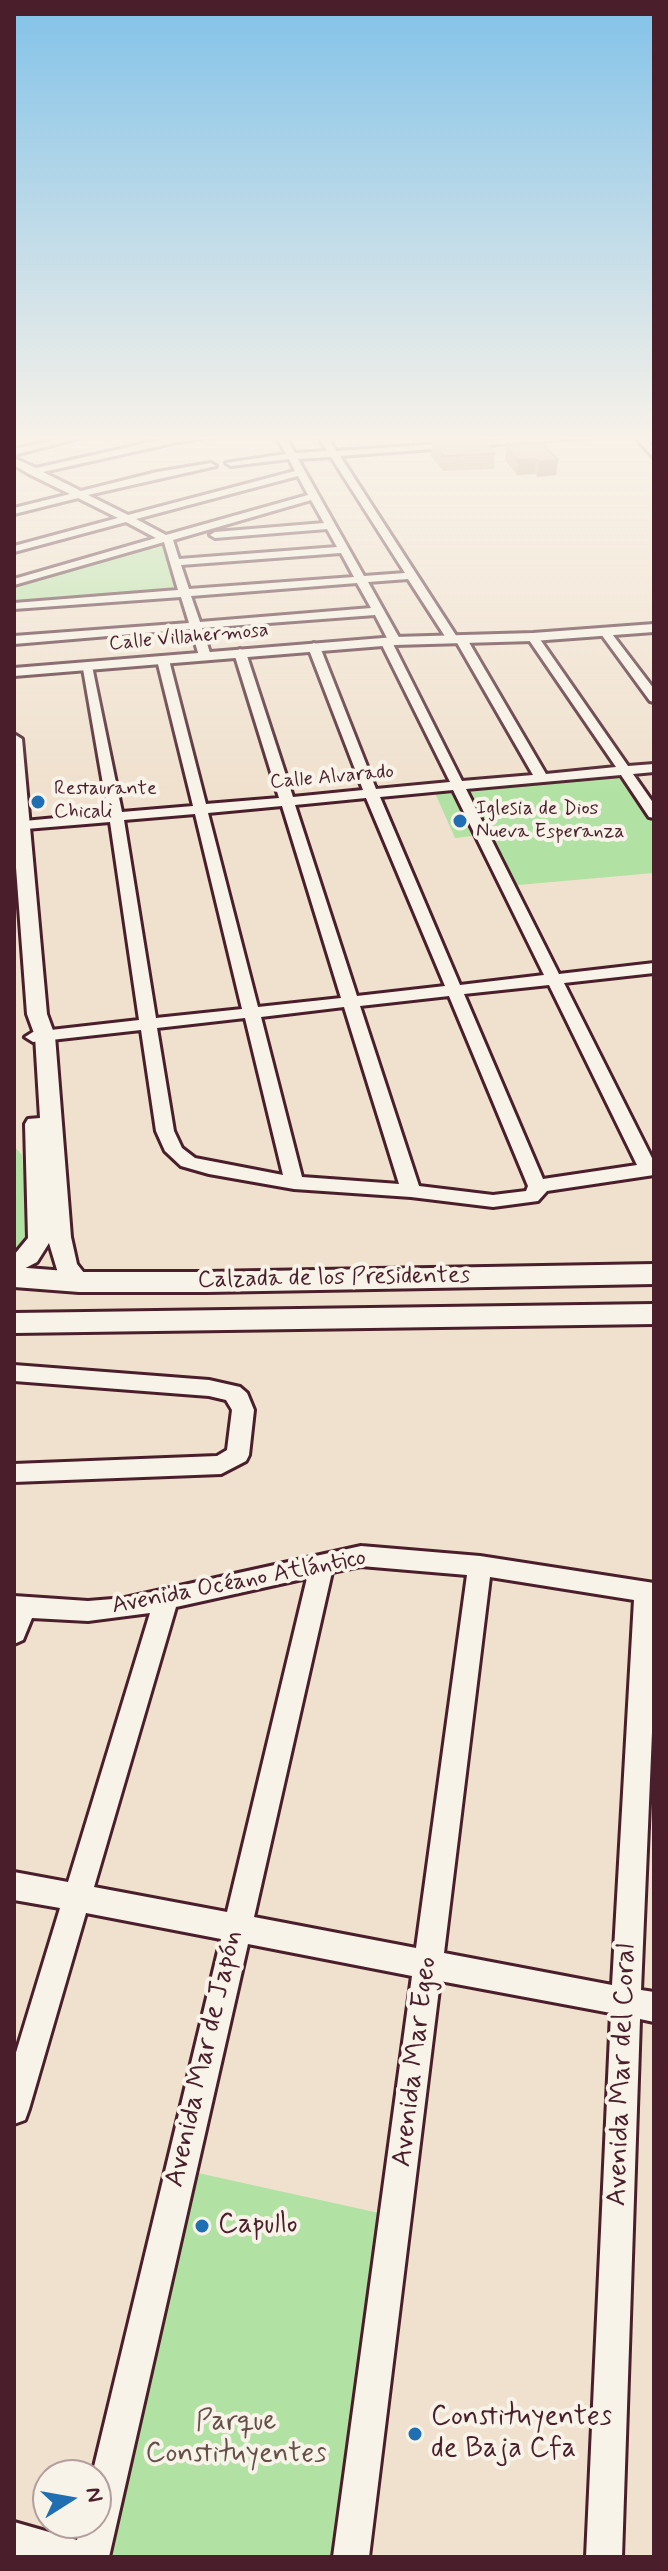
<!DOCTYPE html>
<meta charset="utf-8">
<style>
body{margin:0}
#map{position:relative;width:668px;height:2571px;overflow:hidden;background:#f0e1ce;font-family:Mynerve,sans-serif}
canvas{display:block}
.frame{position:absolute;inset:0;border:16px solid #4a1f2b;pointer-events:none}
.north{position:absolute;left:32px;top:2459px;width:80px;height:80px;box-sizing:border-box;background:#f7f3e8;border:2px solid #b29e9c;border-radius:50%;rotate:79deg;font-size:22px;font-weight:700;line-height:32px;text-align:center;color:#4a1f2b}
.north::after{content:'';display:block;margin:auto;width:28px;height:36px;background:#1f6fb2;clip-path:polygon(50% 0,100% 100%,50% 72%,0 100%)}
</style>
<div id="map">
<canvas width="668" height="2571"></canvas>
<div class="frame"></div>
<div class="north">N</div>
</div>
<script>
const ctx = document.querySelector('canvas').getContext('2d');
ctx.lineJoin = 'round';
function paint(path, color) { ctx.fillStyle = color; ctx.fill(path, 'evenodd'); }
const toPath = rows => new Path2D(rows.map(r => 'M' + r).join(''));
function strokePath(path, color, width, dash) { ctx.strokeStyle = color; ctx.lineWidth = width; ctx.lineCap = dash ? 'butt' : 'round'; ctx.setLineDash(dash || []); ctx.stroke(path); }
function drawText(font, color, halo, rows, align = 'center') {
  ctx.font = font + ' Mynerve,sans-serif'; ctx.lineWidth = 8; ctx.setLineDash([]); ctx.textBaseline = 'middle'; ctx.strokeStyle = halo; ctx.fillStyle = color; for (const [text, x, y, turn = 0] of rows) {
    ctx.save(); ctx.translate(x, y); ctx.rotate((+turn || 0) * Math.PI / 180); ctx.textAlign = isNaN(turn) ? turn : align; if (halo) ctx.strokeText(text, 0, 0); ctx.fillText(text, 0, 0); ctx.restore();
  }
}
const green = toPath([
 [164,542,185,592,14,606,14,582],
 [623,771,654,820,654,873,507,886,456,787],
 [451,791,473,836,455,838,435,793],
 [14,1146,22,1155,28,1246,14,1261],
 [180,2169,388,2215,337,2557,91,2557]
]);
const minor = toPath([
 [67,437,83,437,14,455,14,449,67,437],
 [173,437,212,437,173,443,43,472,81,491,157,472,211,463,216,466,88,495,128,515,295,471,289,459,231,466,226,463,286,454,277,437,286,437,295,453,327,451,319,437,328,437,336,451,544,437,591,437,340,456,457,637,467,639,546,774,616,767,527,637,533,634,537,635,628,766,654,764,654,772,633,774,654,804,654,818,649,817,621,775,466,789,559,974,654,963,654,973,564,983,654,1162,654,1175,547,1191,538,1201,493,1207,411,1197,294,1189,209,1174,181,1166,165,1151,156,1131,141,1030,33,1042,25,1037,33,1032,139,1020,110,822,14,830,14,822,108,813,82,663,92,666,122,812,193,806,157,660,163,656,169,660,206,804,279,798,234,653,240,649,246,653,293,797,363,790,308,647,314,643,320,647,376,789,450,782,380,641,387,638,375,615,202,628,211,656,205,660,199,656,191,629,14,644,14,636,189,623,181,597,14,609,14,603,178,590,164,542,14,585,14,579,156,538,126,522,14,552,14,546,118,518,78,498,14,514,14,508,70,494,29,474,14,465,14,458,36,468,173,437],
 [331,457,405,573,364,576,298,459,331,457],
 [298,476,308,495,166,535,136,519,298,476],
 [311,500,324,523,215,532,210,535,215,538,327,529,337,547,179,559,173,540,311,500],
 [341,553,354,577,189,589,181,565,341,553],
 [408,579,448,641,456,641,533,775,462,781,393,644,401,641,368,582,408,579],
 [357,583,371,608,200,622,191,596,357,583],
 [453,790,544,975,460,985,380,797,453,790],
 [366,798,445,986,357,996,295,805,366,798],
 [282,806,341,998,258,1007,208,813,282,806],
 [195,814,242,1009,156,1018,124,820,195,814],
 [549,985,637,1165,543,1179,464,994,549,985],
 [449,996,528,1186,526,1191,493,1195,419,1186,360,1006,449,996],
 [344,1007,399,1184,302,1177,261,1017,344,1007],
 [245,1018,283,1175,195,1158,182,1148,174,1131,157,1028,245,1018],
 [635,437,644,437,654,449,654,458,635,437],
 [601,630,609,630,654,689,654,702,650,701,601,634,601,630],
 [14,1365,209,1380,240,1387,247,1393,254,1410,249,1455,246,1461,221,1474,14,1482,14,1464,217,1456,227,1450,232,1410,226,1400,209,1396,14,1381,14,1365],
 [361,1546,480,1556,654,1583,654,1686,641,1990,654,1992,654,2022,640,2019,622,2557,586,2557,611,2013,440,1981,369,2557,333,2557,412,1976,248,1944,109,2557,14,2557,14,2522,77,2540,81,2523,96,2523,96,2475,92,2475,221,1939,86,1913,29,2109,25,2120,14,2124,14,2059,60,1908,14,1900,14,1872,68,1882,150,1613,88,1621,32,1618,23,1640,14,1644,14,1596,88,1601,125,1598,361,1546],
 [361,1566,467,1575,416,1948,254,1917,332,1572,361,1566],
 [490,1577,634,1600,612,1985,444,1953,490,1577],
 [307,1578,227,1912,94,1887,176,1607,307,1578]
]);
const major = toPath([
 [654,624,654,632,533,641,395,645,14,676,14,668,395,637,533,633,654,624],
 [14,734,22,739,47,1014,55,1036,71,1237,77,1264,91,1282,87,1288,79,1290,71,1288,58,1273,49,1243,37,1262,14,1274,14,1255,28,1238,25,1124,28,1119,40,1118,35,1036,27,1014,14,841,14,734]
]);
const highway = toPath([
 [654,1264,654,1284,207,1292,79,1292,14,1287,14,1267,79,1272,207,1272,654,1264],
 [654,1304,654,1324,14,1333,14,1313,654,1304]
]);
const wall = toPath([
 [432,441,495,454,494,469,443,471,431,456],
 [506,446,558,460,556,475,537,477,535,474,517,475,505,460]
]);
const shadedWall = toPath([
 [536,459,535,474,517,475,518,460],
 [558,460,556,475,537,477,539,462]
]);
const building = toPath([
 [475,438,483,440,495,454,444,456,432,441,475,438],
 [542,443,558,460,539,462,536,459,518,460,506,446,542,443]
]);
const markers = [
 [38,802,8,"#1f6fb2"],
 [460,821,8,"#1f6fb2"],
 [202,2226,8,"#1f6fb2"],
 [415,2434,8,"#1f6fb2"]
];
const farStreetnames = [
 ["Calle Villahermosa",189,638,-5],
 ["Calle Alvarado",332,778,-5]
];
const farPoinames = [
 ["Restaurante",54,790],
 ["Chicali",54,813],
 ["Iglesia de Dios",476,810],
 ["Nueva Esperanza",476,833]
];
const streetNames = [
 ["Calzada de los Presidentes",334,1279,-1],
 ["Avenida Océano Atlántico",239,1583,-11]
];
const nearStreetnames = [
 ["Avenida Mar de Japón",205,2059,-77],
 ["Avenida Mar Egeo",416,2062,-83],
 ["Avenida Mar del Coral",623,2075,-88]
];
const nearPoinames = [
 ["Capullo",218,2226],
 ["Constituyentes",431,2418],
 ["de Baja Cfa",431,2450]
];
const nearParknames = [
 ["Parque",236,2423],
 ["Constituyentes",236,2455]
];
paint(green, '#b1e2a3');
strokePath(minor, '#4a1f2b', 6);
strokePath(major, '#4a1f2b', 6);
strokePath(highway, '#4a1f2b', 6);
paint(minor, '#f7f3e8');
paint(major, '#f7f3e8');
paint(highway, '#f7f3e8');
paint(wall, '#c19d7d');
paint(shadedWall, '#9d8066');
paint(building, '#e0b791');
strokePath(building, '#9d8066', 2);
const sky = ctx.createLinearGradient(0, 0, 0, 797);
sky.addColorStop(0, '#82c2e8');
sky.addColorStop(0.55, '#f8f2e9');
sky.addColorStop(1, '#f8f2e900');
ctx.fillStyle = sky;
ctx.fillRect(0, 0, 668, 797);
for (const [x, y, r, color] of markers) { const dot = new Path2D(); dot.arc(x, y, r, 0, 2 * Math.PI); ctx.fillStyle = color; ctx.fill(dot); strokePath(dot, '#f7f3e8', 3); }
drawText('20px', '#4a1f2b', '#f7f3e8', farStreetnames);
drawText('20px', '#4a1f2b', '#f7f3e8', farPoinames, 'left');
drawText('24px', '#4a1f2b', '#f7f3e8', streetNames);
drawText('28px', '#4a1f2b', '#f7f3e8', nearStreetnames);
drawText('28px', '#4a1f2b', '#f7f3e8', nearPoinames, 'left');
drawText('28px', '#645049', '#f7f3e8', nearParknames);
</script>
